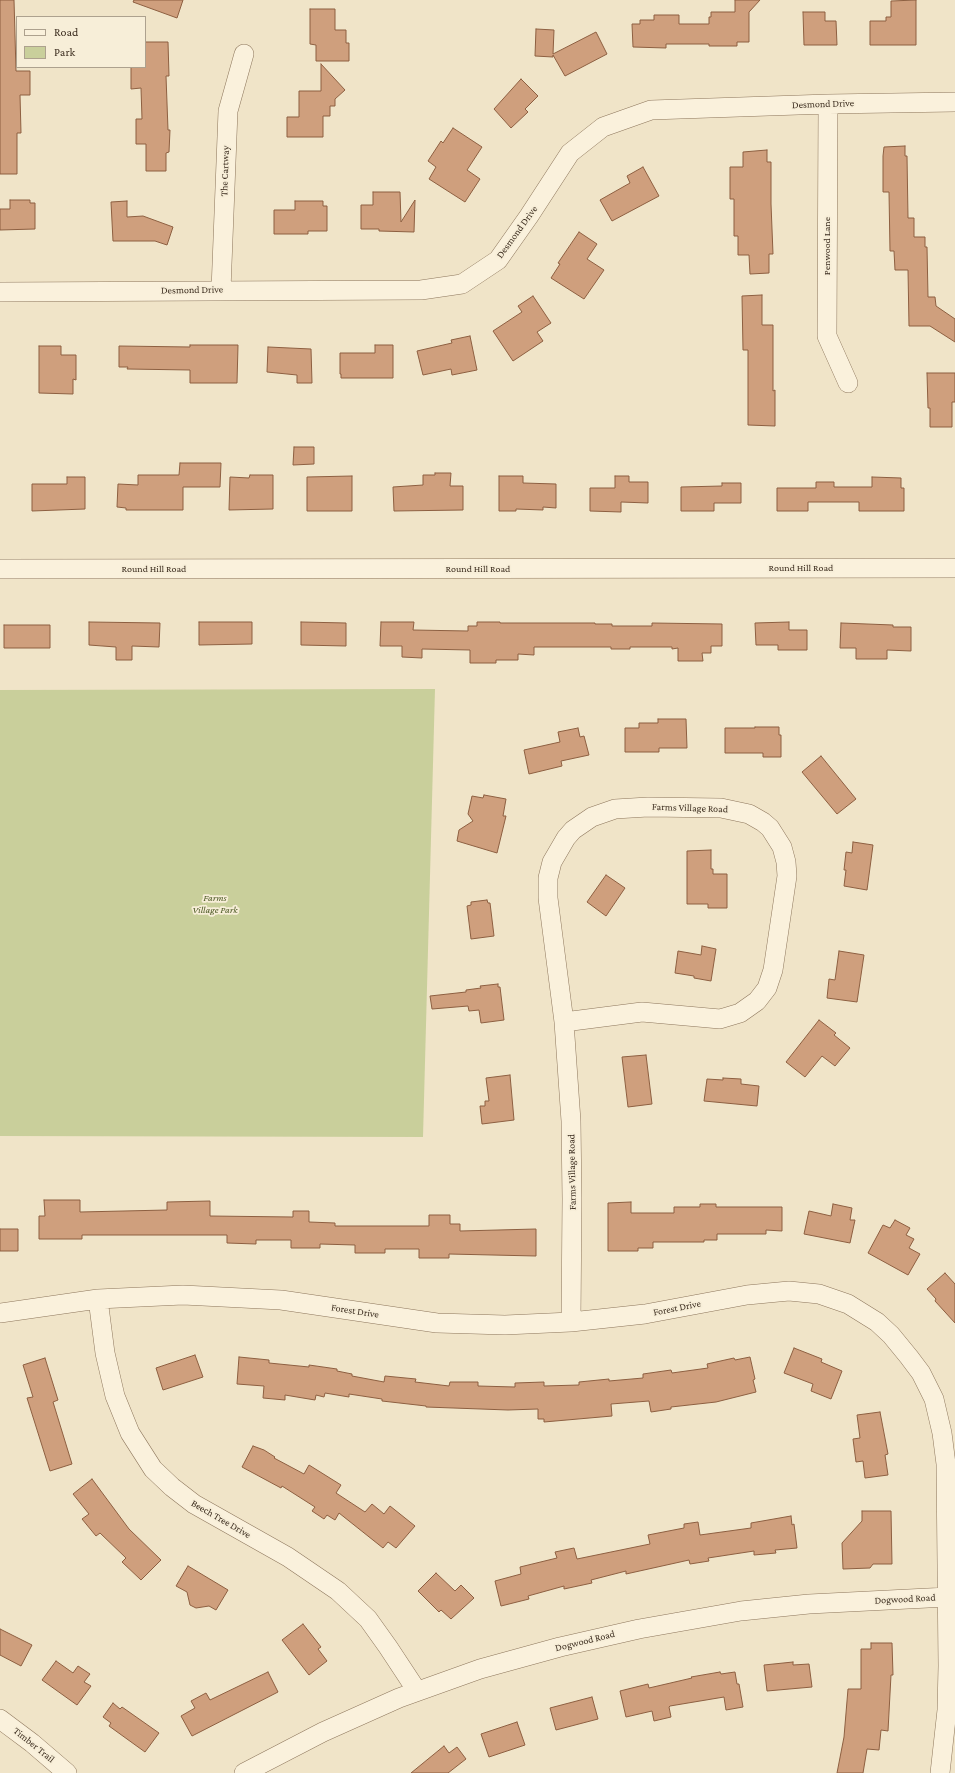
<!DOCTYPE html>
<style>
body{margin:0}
#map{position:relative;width:955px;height:1773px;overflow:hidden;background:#f0e4c8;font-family:"Crimson Pro",serif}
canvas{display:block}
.legend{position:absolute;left:16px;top:16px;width:130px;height:52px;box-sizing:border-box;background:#f7eed8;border:1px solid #ada18e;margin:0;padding:5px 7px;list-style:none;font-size:12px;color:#3d2e20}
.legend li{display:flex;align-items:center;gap:8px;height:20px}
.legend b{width:20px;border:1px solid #ada18e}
</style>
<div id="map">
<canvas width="955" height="1773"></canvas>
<ul class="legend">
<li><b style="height:5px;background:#faf1dc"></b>Road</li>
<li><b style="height:11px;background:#c9cf9b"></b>Park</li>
</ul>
</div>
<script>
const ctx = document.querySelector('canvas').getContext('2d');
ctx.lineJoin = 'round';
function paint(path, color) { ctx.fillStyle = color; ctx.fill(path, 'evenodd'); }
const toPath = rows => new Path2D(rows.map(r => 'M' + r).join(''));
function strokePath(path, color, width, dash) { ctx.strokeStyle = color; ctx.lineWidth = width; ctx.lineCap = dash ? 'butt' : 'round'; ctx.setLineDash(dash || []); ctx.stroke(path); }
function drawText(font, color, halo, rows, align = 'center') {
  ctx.font = font + ' "Crimson Pro",serif'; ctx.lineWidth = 3.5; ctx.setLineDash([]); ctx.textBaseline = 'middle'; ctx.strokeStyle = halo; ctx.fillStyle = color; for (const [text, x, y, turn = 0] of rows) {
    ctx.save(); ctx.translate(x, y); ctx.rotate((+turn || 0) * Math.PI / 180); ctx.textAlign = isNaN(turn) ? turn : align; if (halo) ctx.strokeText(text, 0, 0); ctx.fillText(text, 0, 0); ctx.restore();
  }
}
const green = toPath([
 [435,689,423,1137,0,1136,0,690]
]);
const building = toPath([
 [0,0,14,0,16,71,30,71,30,95,20,95,21,133,17,133,17,174,0,174,0,0],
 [134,0,183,0,177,18,133,2,134,0],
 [735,0,760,0,749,12,749,42,737,42,737,46,709,46,709,44,666,44,666,48,633,47,632,24,640,24,640,20,654,20,654,15,679,15,679,24,709,24,709,17,711,17,711,12,735,12,735,0],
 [916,0,916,45,870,45,870,21,886,21,886,17,891,17,891,1,916,0],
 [310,9,335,9,335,30,346,30,346,43,349,43,349,61,316,61,316,45,310,44,310,9],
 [803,12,825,12,825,21,836,21,837,45,804,45,803,12],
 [536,29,554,30,553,54,596,32,607,54,565,76,553,55,553,57,535,56,536,29],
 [145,42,168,42,169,76,166,76,168,130,170,130,169,152,166,153,166,171,146,171,146,144,136,144,136,119,142,119,141,88,131,89,131,67,145,67,145,42],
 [321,64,345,90,335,99,335,106,330,106,330,116,323,116,323,137,287,137,287,117,299,117,299,91,321,91,321,64],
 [521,79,538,96,525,109,528,112,511,128,494,109,521,79],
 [453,128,482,147,467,170,480,179,465,202,429,179,436,167,428,161,441,141,443,143,453,128],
 [905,146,905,156,907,156,908,218,914,218,914,237,925,237,925,247,927,247,928,297,935,297,936,306,955,319,955,342,930,326,909,326,908,270,895,270,894,251,890,251,889,192,883,192,883,156,884,147,905,146],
 [767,150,767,162,771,162,771,204,773,254,769,254,769,273,750,274,749,255,738,255,738,236,734,236,734,199,730,199,730,167,743,167,743,152,767,150],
 [643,167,659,196,612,221,600,200,630,183,627,176,643,167],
 [373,192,400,192,401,222,415,200,414,232,379,231,379,229,361,229,361,205,373,205,373,192],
 [10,200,30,200,30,203,35,203,35,229,0,230,0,209,10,209,10,200],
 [127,201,127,217,143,216,173,227,167,245,155,241,113,241,111,202,127,201],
 [295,201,323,201,323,206,327,206,327,231,308,231,308,234,274,234,274,210,295,210,295,201],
 [579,232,597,244,587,259,604,270,584,299,551,278,560,264,558,263,579,232],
 [762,295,762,325,773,325,773,391,775,390,775,426,748,425,748,350,743,350,742,296,762,295],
 [533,296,551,323,537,332,543,341,513,361,493,331,522,312,518,306,533,296],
 [470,336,477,370,452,375,451,369,423,375,417,351,452,343,451,340,470,336],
 [190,345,238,345,237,383,190,383,190,370,127,369,128,367,119,367,119,346,190,347,190,345],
 [375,345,393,345,393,378,341,378,341,374,340,374,340,353,375,353,375,345],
 [39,346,61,346,61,355,76,355,76,380,73,379,73,394,39,393,39,346],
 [268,347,311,349,312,383,297,383,297,375,267,372,268,347],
 [927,373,955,373,955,402,952,402,952,427,930,427,930,408,928,408,927,373],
 [294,447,314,447,314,464,293,465,294,447],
 [180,463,221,463,220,487,183,487,183,510,126,510,126,508,117,507,118,484,138,485,138,475,179,475,180,463],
 [435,473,451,473,450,486,463,486,463,510,394,511,393,487,423,485,423,475,435,475,435,473],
 [250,475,273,475,273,509,229,510,230,477,249,478,250,475],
 [352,476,352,511,307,511,307,477,352,476],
 [499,476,523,476,523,483,556,484,556,508,543,507,543,510,516,509,516,511,499,511,499,476],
 [615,476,629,476,629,482,648,482,648,503,621,502,621,512,590,511,590,488,615,488,615,476],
 [67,477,85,477,85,509,32,511,32,484,67,484,67,477],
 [872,477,901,478,901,488,904,488,904,511,859,511,859,502,808,502,808,511,777,511,777,488,816,488,816,482,834,482,834,487,872,487,872,477],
 [722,483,741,483,741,503,714,503,714,511,681,511,681,487,722,486,722,483],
 [89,622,160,623,159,647,132,646,132,660,116,660,116,647,89,645,89,622],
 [199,622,252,622,252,644,199,645,199,622],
 [301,622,346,623,346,646,301,645,301,622],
 [381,622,414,622,413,630,468,631,468,626,477,626,477,622,500,622,500,623,595,623,595,624,612,624,612,626,652,626,652,623,722,624,722,646,711,646,711,653,702,653,703,661,678,661,678,648,672,649,672,647,630,647,630,649,611,649,611,647,534,647,534,655,518,654,518,660,496,660,496,663,470,663,470,650,422,649,422,658,402,657,402,646,380,646,381,622],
 [789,622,789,630,807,630,807,650,778,650,778,645,756,645,755,623,789,622],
 [841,623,893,625,893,627,911,627,911,651,887,650,887,659,856,659,856,648,840,648,841,623],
 [4,625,50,625,50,648,4,648,4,625],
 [658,719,686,719,687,748,659,748,659,752,625,752,625,728,639,728,639,723,658,723,658,719],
 [755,727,779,727,779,735,781,735,781,757,763,757,763,753,725,753,725,728,755,728,755,727],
 [578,728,580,737,584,736,589,755,561,761,562,766,529,774,524,750,560,742,558,732,578,728],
 [821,756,856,799,837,814,802,772,821,756],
 [484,795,506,799,503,816,506,816,497,853,457,841,459,830,473,821,468,814,472,796,483,798,484,795],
 [853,842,873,845,867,890,844,886,846,870,844,870,846,852,852,853,853,842],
 [711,850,711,869,713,869,713,874,727,874,727,908,708,908,708,904,687,904,687,851,711,850],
 [606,875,625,888,606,916,587,902,606,875],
 [487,900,488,903,490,903,494,936,471,939,467,906,471,905,471,902,487,900],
 [702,946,716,949,711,981,694,978,694,976,675,973,678,951,701,955,702,946],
 [839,951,864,955,857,1002,827,998,829,979,835,980,839,951],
 [498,984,498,987,500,987,504,1020,481,1023,479,1010,469,1011,468,1006,432,1009,430,996,466,992,466,990,481,988,480,986,498,984],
 [819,1020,836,1033,834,1035,850,1048,835,1066,822,1056,805,1077,786,1062,819,1020],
 [646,1055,652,1104,628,1107,622,1057,646,1055],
 [510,1075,514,1120,482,1124,480,1106,485,1106,485,1101,489,1101,486,1078,510,1075],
 [723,1078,741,1079,741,1084,759,1086,757,1106,704,1101,707,1079,723,1080,723,1078],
 [44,1200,80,1200,80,1212,167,1210,167,1202,210,1201,210,1216,293,1217,293,1211,309,1211,309,1222,335,1223,335,1226,429,1226,429,1215,450,1215,450,1224,460,1224,460,1231,536,1229,536,1256,449,1254,449,1258,419,1258,419,1249,385,1249,385,1253,355,1253,355,1245,320,1244,320,1248,291,1248,291,1240,256,1240,256,1244,227,1243,227,1235,82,1235,82,1239,39,1239,39,1216,45,1216,44,1200],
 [631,1202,631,1213,674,1213,674,1207,700,1207,700,1204,716,1204,716,1207,782,1207,782,1231,766,1230,766,1234,717,1234,717,1240,704,1240,704,1242,653,1242,653,1248,638,1248,638,1251,608,1251,608,1203,631,1202],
 [833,1204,852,1208,850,1220,855,1220,850,1243,804,1234,809,1211,831,1216,833,1204],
 [895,1220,910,1228,906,1235,914,1239,909,1248,920,1254,908,1275,868,1253,883,1225,890,1228,895,1220],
 [0,1229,18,1229,18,1251,0,1251,0,1229],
 [945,1273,955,1284,955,1323,935,1301,936,1299,927,1289,945,1273],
 [794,1348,822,1359,821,1362,842,1371,831,1399,811,1391,813,1384,784,1373,794,1348],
 [195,1355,203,1377,163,1390,156,1368,195,1355],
 [239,1357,269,1360,269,1363,309,1367,309,1365,337,1369,337,1371,352,1374,352,1376,384,1382,385,1376,416,1379,415,1382,449,1386,450,1382,478,1382,478,1386,515,1387,515,1383,544,1382,544,1386,579,1385,579,1382,609,1379,609,1381,643,1378,643,1374,671,1370,672,1373,708,1368,707,1364,734,1358,735,1360,750,1357,755,1379,753,1380,756,1392,716,1402,671,1407,671,1409,651,1412,649,1401,611,1404,612,1416,544,1422,544,1419,538,1419,538,1409,508,1410,426,1407,426,1406,382,1401,382,1399,349,1394,349,1397,325,1393,324,1397,316,1395,315,1400,285,1395,285,1400,263,1398,264,1386,237,1384,239,1357],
 [45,1358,58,1400,53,1402,72,1464,50,1471,27,1398,33,1397,23,1365,45,1358],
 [880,1412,888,1454,885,1455,888,1475,865,1478,863,1461,856,1462,853,1439,860,1438,857,1415,880,1412],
 [253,1446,264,1450,275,1457,274,1458,304,1474,309,1465,341,1485,336,1493,365,1512,372,1504,384,1514,390,1506,415,1526,396,1548,388,1542,383,1548,339,1513,335,1520,327,1515,324,1519,312,1511,315,1507,282,1486,281,1488,242,1467,253,1446],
 [92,1479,129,1529,161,1560,141,1580,122,1562,126,1558,100,1533,96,1536,82,1519,89,1514,73,1494,92,1479],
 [862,1511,891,1511,892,1564,873,1564,870,1568,843,1569,842,1543,862,1521,862,1511],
 [791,1516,792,1525,794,1524,797,1548,775,1550,776,1553,754,1555,754,1551,708,1558,709,1561,690,1564,689,1560,626,1574,626,1571,591,1580,592,1583,564,1589,564,1586,528,1596,529,1599,501,1606,495,1581,521,1574,520,1567,557,1558,555,1552,574,1548,577,1559,650,1544,648,1535,684,1528,684,1524,698,1522,700,1535,751,1528,751,1523,791,1516],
 [188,1566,228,1590,216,1610,209,1606,196,1608,190,1605,187,1592,176,1586,188,1566],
 [436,1573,455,1591,461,1585,474,1598,451,1619,441,1610,439,1612,418,1591,436,1573],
 [303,1624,321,1647,318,1649,327,1661,309,1675,282,1640,303,1624],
 [0,1629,32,1645,21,1666,0,1655,0,1629],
 [871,1643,892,1643,893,1675,891,1675,888,1731,881,1730,879,1750,867,1749,863,1773,837,1773,844,1737,848,1689,861,1689,861,1649,871,1649,871,1643],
 [56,1661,73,1673,78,1666,90,1674,84,1682,91,1686,77,1705,42,1680,56,1661],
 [793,1662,793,1665,809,1664,812,1687,767,1691,764,1665,793,1662],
 [268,1672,278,1692,192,1736,181,1716,195,1708,191,1701,206,1693,210,1700,268,1672],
 [720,1672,721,1674,735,1672,737,1684,739,1684,743,1707,726,1710,724,1697,670,1706,669,1707,671,1717,654,1721,652,1711,626,1717,620,1691,648,1684,649,1688,692,1678,691,1677,720,1672],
 [592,1697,598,1719,556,1730,550,1708,592,1697],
 [113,1703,120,1709,122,1707,159,1733,145,1752,109,1726,111,1723,103,1717,113,1703],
 [517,1722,525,1745,489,1757,481,1734,517,1722],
 [444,1746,449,1753,457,1747,466,1759,448,1773,411,1773,444,1746]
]);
const minor = toPath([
 [828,104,827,336,848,383],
 [221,290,228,111,244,54],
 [0,292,421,290,462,284,498,260,529,216,570,153,603,127,651,110,828,104,955,102],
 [0,569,955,568],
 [564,1022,642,1012,720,1019,740,1013,757,1001,767,988,773,970,787,876,786,862,782,847,770,828,763,822,749,814,721,808,648,807,615,809,592,817,573,830,566,838,552,862,548,878,548,898,564,1022,571,1121,572,1199,571,1322],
 [98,1299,105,1353,115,1396,130,1433,153,1469,172,1487,194,1504,288,1557,338,1591,368,1619,388,1647,417,1691],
 [0,1313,98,1299,183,1295,281,1300,437,1323,505,1325,571,1322,645,1314,747,1295,789,1291,819,1294,848,1304,877,1322,891,1335,909,1357,921,1373,934,1399,942,1433,946,1464,948,1666,947,1710,940,1773],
 [0,1719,32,1743,67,1773],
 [244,1773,323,1732,399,1698,480,1669,560,1647,639,1629,741,1611,809,1604,948,1597]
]);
const streetNames = [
 ["Desmond Drive",823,104,-2],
 ["The Cartway",225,171,-88],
 ["Desmond Drive",517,232,-54],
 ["Penwood Lane",827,246,-90],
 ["Desmond Drive",192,290,-1],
 ["Round Hill Road",801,568],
 ["Round Hill Road",154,569],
 ["Round Hill Road",478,569],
 ["Farms Village Road",690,808,2],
 ["Farms Village Road",572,1172,-91],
 ["Forest Drive",677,1308,-11],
 ["Forest Drive",355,1311,9],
 ["Beech Tree Drive",221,1519,30],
 ["Dogwood Road",905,1599,-3],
 ["Dogwood Road",585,1641,-14],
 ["Timber Trail",34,1745,39]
];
const parkNames = [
 ["Farms",215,898],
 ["Village Park",215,910]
];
paint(green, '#c9cf9b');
paint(building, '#cf9f7d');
strokePath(building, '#8d5f41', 1);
strokePath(minor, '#8d765c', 20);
strokePath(minor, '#faf1dc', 19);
drawText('10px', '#3d2e20', '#f7eed8', streetNames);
drawText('italic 10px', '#4d5a26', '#f7eed8', parkNames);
</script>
